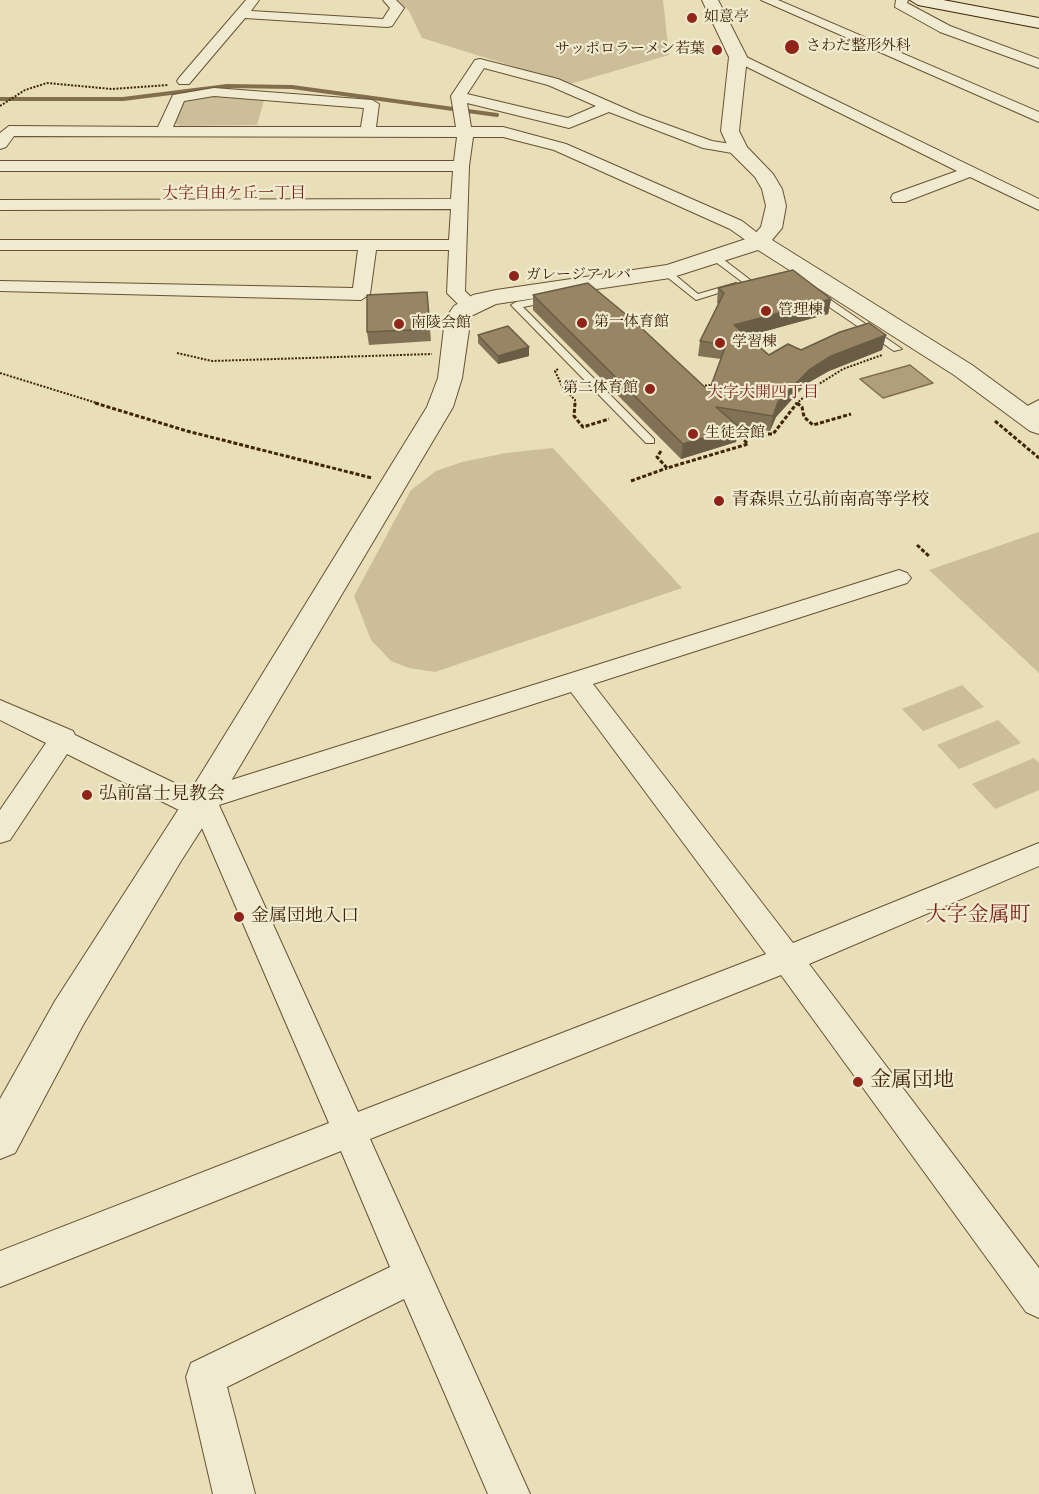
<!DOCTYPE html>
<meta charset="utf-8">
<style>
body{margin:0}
canvas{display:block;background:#e8deb7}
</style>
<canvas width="1039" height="1494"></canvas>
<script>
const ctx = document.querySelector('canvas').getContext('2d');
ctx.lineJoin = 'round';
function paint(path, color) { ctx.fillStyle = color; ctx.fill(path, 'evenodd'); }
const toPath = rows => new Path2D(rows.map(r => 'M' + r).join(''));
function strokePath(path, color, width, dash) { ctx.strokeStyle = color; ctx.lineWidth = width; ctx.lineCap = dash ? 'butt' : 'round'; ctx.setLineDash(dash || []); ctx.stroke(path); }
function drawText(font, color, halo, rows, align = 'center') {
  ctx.font = font + ' "IM FELL DW Pica","Noto Serif JP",serif'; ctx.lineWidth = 4.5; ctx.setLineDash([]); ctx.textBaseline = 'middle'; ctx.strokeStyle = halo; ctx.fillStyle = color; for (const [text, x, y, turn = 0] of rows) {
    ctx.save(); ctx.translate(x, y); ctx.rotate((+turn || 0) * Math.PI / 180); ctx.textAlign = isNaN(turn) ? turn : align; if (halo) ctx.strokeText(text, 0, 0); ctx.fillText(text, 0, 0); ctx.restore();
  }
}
const green = toPath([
 [397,0,663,0,669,55,570,84,422,38,409,11],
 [205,96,265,97,257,125,180,126,174,123,184,98],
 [553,448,682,588,435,672,409,668,391,661,371,640,354,596,411,490,436,471,462,462,506,453],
 [1039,532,1039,673,929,570],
 [962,685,984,707,923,731,902,709],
 [998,720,1021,743,959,769,937,745],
 [1034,758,1039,763,1039,790,995,809,972,784]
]);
const water = toPath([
 [910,365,933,383,883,398,860,379,910,365]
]);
const stream = toPath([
 [0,99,123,99,227,86,292,87,497,115]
]);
const pathFar1 = toPath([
 [0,106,25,90,47,83,112,89,168,85],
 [177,353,212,361,432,354],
 [558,369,555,371,562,386,575,400,575,404],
 [0,373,100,404],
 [698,386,714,385],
 [796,404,819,384,843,369,882,355]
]);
const path = toPath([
 [95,403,187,431,372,478],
 [575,403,574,416,583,427,609,419],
 [797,403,802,407,804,417,813,425,851,414],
 [995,421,1039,458],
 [738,434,773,434,797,403],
 [661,451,657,457,667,468,748,444,738,434],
 [631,481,667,468],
 [917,545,930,557]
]);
const service = toPath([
 [713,256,719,256,753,282,745,284,713,260,713,256],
 [662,269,668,269,698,294,736,283,741,286,696,300,662,273,662,269],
 [813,292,819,292,902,349,894,351,813,296,813,292],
 [551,296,554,297,554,301,523,307,654,439,654,443,646,443,511,305,516,302,551,296]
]);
const minor = toPath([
 [246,0,259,0,251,11,383,19,390,8,383,0,396,0,404,8,392,26,387,27,245,18,189,84,179,84,177,81,179,78,246,0],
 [761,0,778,0,1039,112,1039,122,761,0],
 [896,0,908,0,907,3,950,26,1039,59,1039,68,940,32,895,7,896,0],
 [738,53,1039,199,1039,210,970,177,905,202,893,202,891,198,893,194,957,171,733,60,733,54,738,53],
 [480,59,558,79,640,115,712,141,744,146,746,149,744,152,738,154,703,148,609,112,569,128,467,103,471,127,503,127,566,144,742,221,769,242,760,247,754,246,730,229,554,150,503,137,473,137,469,166,465,291,480,306,478,310,464,310,447,293,449,250,376,250,370,294,361,300,0,291,0,281,353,288,358,250,0,250,0,240,449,240,451,209,0,210,0,200,451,199,453,171,0,171,0,161,454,161,457,137,14,136,6,147,0,149,0,133,9,126,158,127,173,95,214,88,372,100,379,104,376,127,456,127,451,96,475,60,480,59],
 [484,68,548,85,596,106,568,118,467,94,484,68],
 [214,96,364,108,361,127,173,127,184,101,214,96],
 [1039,400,1039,415,1025,421,1018,419,1015,415,1018,411,1039,400],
 [899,570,907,573,911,578,907,583,593,684,793,943,1039,843,1039,866,809,964,1039,1268,1039,1318,1026,1312,781,975,370,1139,530,1494,488,1494,404,1299,227,1387,255,1494,213,1494,186,1377,191,1363,390,1267,341,1151,0,1287,0,1251,329,1123,195,812,181,811,67,754,10,840,0,843,0,810,46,743,0,720,0,700,73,731,75,735,193,792,899,570],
 [571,692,766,954,358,1112,219,805,571,692]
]);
const tertiary = toPath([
 [702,0,718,0,747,57,739,131,747,147,773,174,782,189,786,206,782,228,772,240,972,365,1039,414,1039,434,1030,431,954,375,758,250,670,278,496,304,471,316,462,378,453,407,215,808,181,861,83,1025,15,1153,0,1159,0,1099,55,1001,191,790,427,407,438,378,445,319,454,306,473,295,496,290,667,265,752,237,761,227,766,206,762,189,755,177,731,153,721,131,729,57,702,0]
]);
const secondary = toPath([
 [910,0,943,0,1039,18,1039,28,918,5,910,0]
]);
const wall = toPath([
 [718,288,831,299,828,314,747,336,769,355,886,335,882,350,829,371,806,384,776,417,770,431,737,426,739,427,736,442,681,459,533,310,533,295,709,391,721,359,698,356,700,341,718,304,717,303],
 [427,292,431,341,369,345,367,332],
 [478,335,529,347,529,356,498,364,478,343]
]);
const shadedWall = toPath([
 [831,299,828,314,733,340,734,325],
 [886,335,882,350,829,371,806,384,776,417,770,431,773,416,778,402,809,370,831,356],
 [529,347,529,356,498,364,498,356],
 [739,427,736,442,681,459,683,444]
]);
const building = toPath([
 [793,270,831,299,734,325,769,355,788,344,801,350,840,332,869,323,886,335,831,356,809,370,778,402,773,416,716,407,739,427,683,444,533,295,588,283,635,322,709,391,726,345,700,341,724,293,718,288,793,270],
 [427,292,430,329,367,332,367,295,427,292],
 [508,326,529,347,498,356,478,335,508,326]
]);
const markers = [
 [692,18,6,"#8f2418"],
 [792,47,8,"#8f2418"],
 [717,50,6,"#8f2418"],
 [514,276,6,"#8f2418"],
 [766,311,6,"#8f2418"],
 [582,323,6,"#8f2418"],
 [399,324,6,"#8f2418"],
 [720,343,6,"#8f2418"],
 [650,389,6,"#8f2418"],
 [693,434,6,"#8f2418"],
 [719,501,6,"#8f2418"],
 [87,795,6,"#8f2418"],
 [239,917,6,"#8f2418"],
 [858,1082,6,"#8f2418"]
];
const farPoinames = [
 ["如意亭",704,18],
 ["さわだ整形外科",806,47],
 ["サッポロラーメン若葉",705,50,"right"],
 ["ガレージアルバ",526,276],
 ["管理棟",778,311],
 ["第一体育館",594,323],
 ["南陵会館",411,324],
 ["学習棟",732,343],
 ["第二体育館",638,389,"right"],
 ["生徒会館",705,434]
];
const farNeighbourhoodnames = [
 ["大字自由ケ丘一丁目",234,195],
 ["大字大開四丁目",763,394]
];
const poiNames = [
 ["青森県立弘前南高等学校",731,501],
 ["弘前富士見教会",99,795],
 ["金属団地入口",251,917]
];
const quarterNames = [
 ["大字金属町",978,917]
];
const nearPoinames = [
 ["金属団地",870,1082]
];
paint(green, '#cbbe99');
paint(water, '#af9f7b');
strokePath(water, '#826e4d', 1.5);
strokePath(stream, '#826e4d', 4);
strokePath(service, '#695233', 2);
strokePath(minor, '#695233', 2);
strokePath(tertiary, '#695233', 2);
strokePath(secondary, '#3f2407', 2);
strokePath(pathFar1, '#3f2407', 2, [2, 1.5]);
strokePath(path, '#3f2407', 3, [4, 2]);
paint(service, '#f0ead0');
paint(minor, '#f0ead0');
paint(tertiary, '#f0ead0');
paint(secondary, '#f0ead0');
paint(wall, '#827255');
paint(shadedWall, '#6a5d45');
paint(building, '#978563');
strokePath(building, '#6a5d45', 1.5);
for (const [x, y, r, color] of markers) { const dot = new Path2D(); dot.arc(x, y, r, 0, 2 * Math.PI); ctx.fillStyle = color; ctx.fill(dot); strokePath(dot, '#f0ead0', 2); }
drawText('15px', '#3f2407', '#f0ead0', farPoinames, 'left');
drawText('16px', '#7a1f14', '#f0ead0', farNeighbourhoodnames);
drawText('18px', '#3f2407', '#f0ead0', poiNames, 'left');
drawText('21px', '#7a1f14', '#f0ead0', quarterNames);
drawText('21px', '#3f2407', '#f0ead0', nearPoinames, 'left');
</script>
